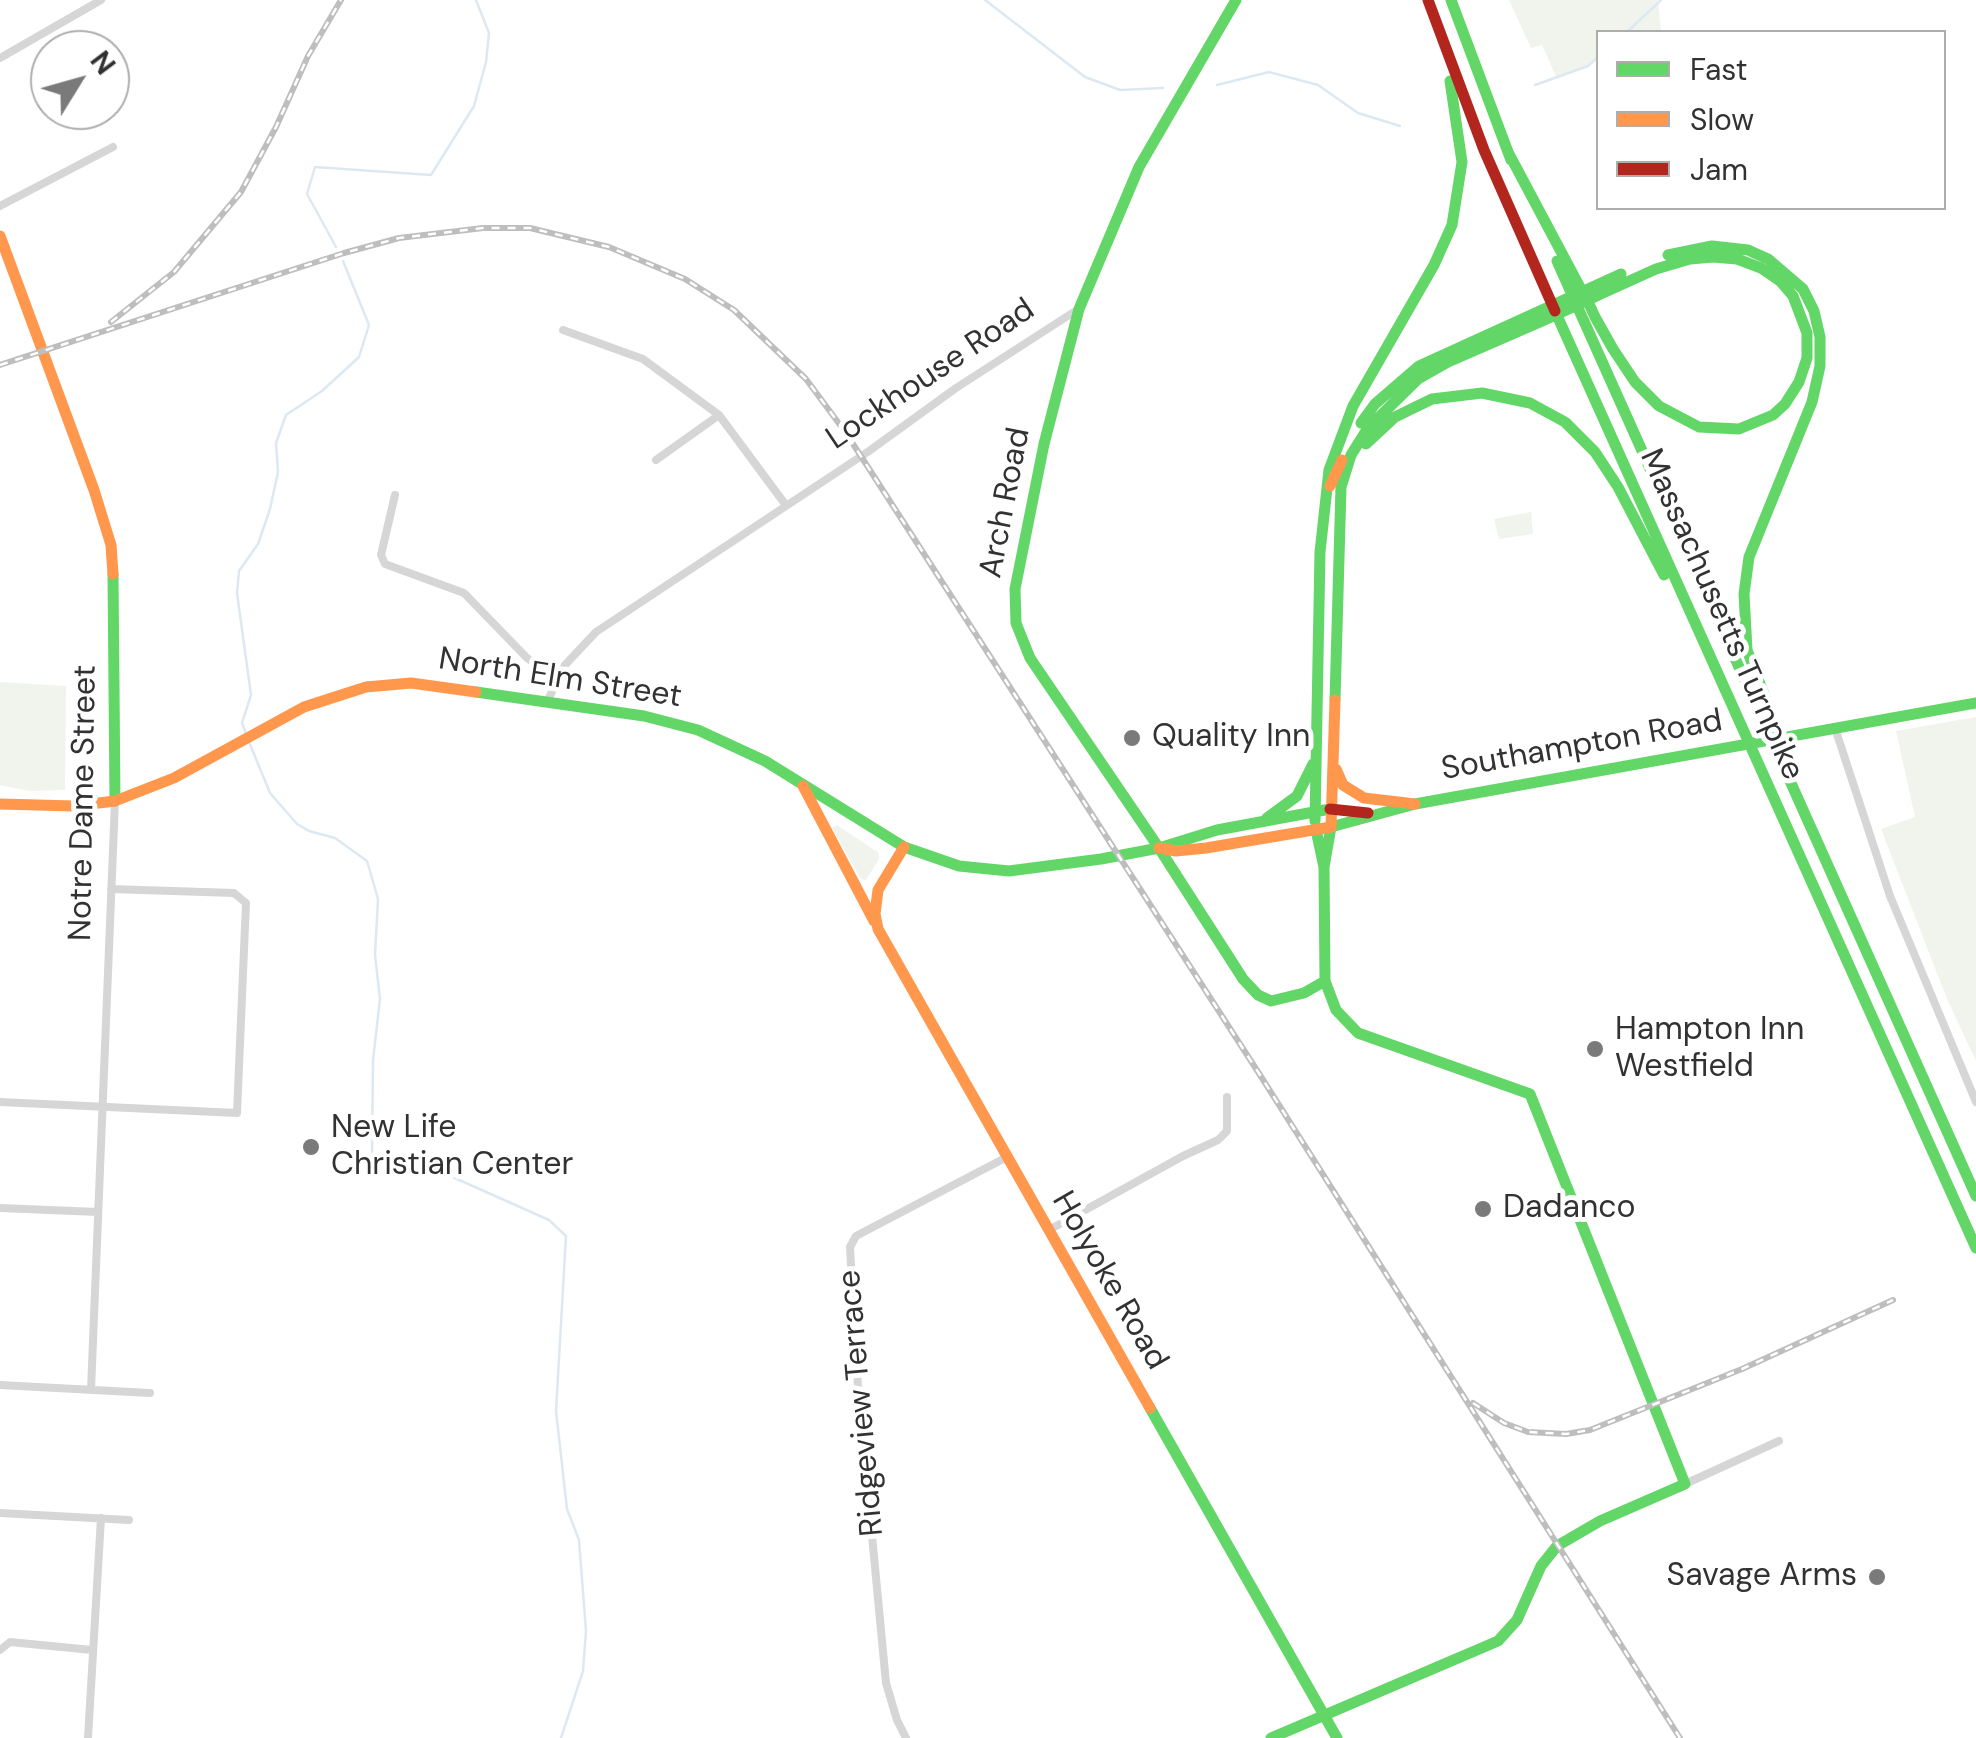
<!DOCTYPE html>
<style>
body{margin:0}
#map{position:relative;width:1976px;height:1738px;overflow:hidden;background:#fff;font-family:"DM Sans",sans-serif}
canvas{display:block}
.legend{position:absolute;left:1596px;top:30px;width:350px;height:180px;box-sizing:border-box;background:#fff;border:2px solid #adadad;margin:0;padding:12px 18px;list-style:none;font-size:30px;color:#323232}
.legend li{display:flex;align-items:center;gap:20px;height:50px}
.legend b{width:50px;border:2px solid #adadad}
.north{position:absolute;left:30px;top:30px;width:100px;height:100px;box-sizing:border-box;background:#fff;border:2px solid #adadad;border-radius:50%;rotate:53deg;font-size:28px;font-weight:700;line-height:40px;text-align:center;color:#323232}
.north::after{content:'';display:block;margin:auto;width:35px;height:45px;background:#7a7a7a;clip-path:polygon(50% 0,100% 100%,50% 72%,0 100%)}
</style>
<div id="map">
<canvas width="1976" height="1738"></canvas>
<ul class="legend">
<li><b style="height:12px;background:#63d668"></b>Fast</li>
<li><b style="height:12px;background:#ff974d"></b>Slow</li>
<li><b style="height:12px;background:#b3261e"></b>Jam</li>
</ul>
<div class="north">N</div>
</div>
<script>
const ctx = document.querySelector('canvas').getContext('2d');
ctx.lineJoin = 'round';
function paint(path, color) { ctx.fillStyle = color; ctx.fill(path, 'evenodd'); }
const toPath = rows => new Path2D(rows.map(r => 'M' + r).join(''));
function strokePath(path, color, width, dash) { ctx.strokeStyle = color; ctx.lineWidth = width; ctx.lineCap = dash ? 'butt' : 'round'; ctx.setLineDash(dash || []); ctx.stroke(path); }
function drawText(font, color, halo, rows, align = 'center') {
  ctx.font = font + ' "DM Sans",sans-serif'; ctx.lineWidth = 10; ctx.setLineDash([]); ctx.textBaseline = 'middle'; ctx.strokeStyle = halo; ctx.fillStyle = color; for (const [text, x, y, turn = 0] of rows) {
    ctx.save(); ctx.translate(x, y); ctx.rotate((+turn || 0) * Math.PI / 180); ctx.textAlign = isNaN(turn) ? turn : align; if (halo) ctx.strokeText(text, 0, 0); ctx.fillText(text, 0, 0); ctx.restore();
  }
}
const green = toPath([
 [1509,0,1658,0,1661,32,1598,32,1598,57,1588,66,1557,79,1542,45,1531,48],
 [1531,512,1533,534,1499,539,1494,519],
 [0,682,66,686,65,790,29,791,0,785],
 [1976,717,1976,1061,1947,999,1881,829,1915,817,1896,731],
 [837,825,879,853,879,859,866,880,861,879,832,828]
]);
const stream = toPath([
 [985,0,1085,77,1120,90,1163,88],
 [1627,32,1661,0],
 [1217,85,1269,72,1318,85,1358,113,1400,126],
 [1535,85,1588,66,1598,57],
 [336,247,307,194,315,167,431,175,474,106,486,62,489,33,476,0],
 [246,734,242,723,251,695,237,593,239,571,258,544,270,509,278,472,276,443,286,415,322,391,359,357,369,325,343,261],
 [249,742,270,793,297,824,309,831,335,838,367,861,378,899,375,955,380,999,373,1060,372,1156,430,1167,549,1220,566,1236,556,1411,567,1509,579,1540,586,1631,583,1671,561,1738]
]);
const street = toPath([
 [0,58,101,0],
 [0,206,113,147],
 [563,330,643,359,719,415,785,504],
 [656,460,719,415],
 [395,495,381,555,385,564,464,593,527,658,558,680],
 [547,702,565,665,596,632,869,451,956,388,1077,310],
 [1835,728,1890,896,1976,1102],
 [0,1102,237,1113,246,903,234,893,111,889],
 [0,1208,98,1212],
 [1049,1230,1183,1156,1218,1140,1227,1131,1227,1097],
 [0,1385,150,1393],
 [91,1390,115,801],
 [1685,1484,1779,1441],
 [0,1513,129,1520],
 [0,1650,10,1642,92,1650],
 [88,1738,101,1518],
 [906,1738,897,1720,886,1683,858,1388,850,1247,856,1236,1007,1157]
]);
const fast = toPath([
 [1451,0,1511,160],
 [1668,255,1712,246,1748,250,1768,259,1803,289,1814,311,1820,337,1820,366,1812,402,1749,557,1744,594,1747,650,1778,731],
 [1557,261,1976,1196],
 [1555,311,1976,1248],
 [1361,423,1375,404,1419,366,1621,274],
 [1366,444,1395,417,1432,399,1482,393,1530,403,1565,422,1595,452,1618,487,1664,575],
 [113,574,115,801],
 [476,692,644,716,698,730,765,761,904,847,959,866,1009,871,1101,859,1159,848,1217,830,1330,809],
 [1335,700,1341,487,1351,455,1368,428,1418,379,1448,362,1540,322,1573,307,1605,292,1656,269,1690,259,1713,257,1737,259,1761,268,1780,281,1793,296,1807,333,1807,358,1799,382,1785,404,1773,415,1739,429,1699,427,1659,406,1635,382,1613,349,1595,317,1590,306,1574,276,1508,152],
 [1267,818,1297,796,1313,764],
 [1315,821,1320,552,1329,470,1353,406,1434,265,1452,225,1462,162,1450,81],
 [1159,848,1030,658,1016,623,1015,589,1044,444,1079,309,1139,167,1236,0],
 [1159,848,1243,979,1258,995,1271,1001,1304,993,1325,981,1324,867,1316,830],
 [1324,867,1331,827,1415,804,1976,703],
 [1150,1408,1337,1738],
 [1271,1738,1498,1641,1517,1620,1541,1566,1557,1546,1600,1521,1685,1484,1530,1094,1358,1033,1336,1010,1325,981]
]);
const slow = toPath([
 [0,236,94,490,111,545,113,574],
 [1330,486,1342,460],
 [1336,769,1343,785,1364,798,1415,804],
 [803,786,874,921],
 [0,804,74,806,115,801,174,778,304,707,366,687,411,683,476,692],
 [904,847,878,890,875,914,878,929,1150,1408],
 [1159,848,1176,851,1206,848,1331,827,1335,700]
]);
const jam = toPath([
 [1428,0,1484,150,1555,311],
 [1330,809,1368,813]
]);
const rail = toPath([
 [111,322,174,272,241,192,276,127,308,56,341,0],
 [0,365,344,253,399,238,483,228,530,228,609,247,685,279,734,310,806,379,846,433,1260,1075,1680,1738],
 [1473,1403,1504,1423,1528,1432,1566,1434,1590,1430,1742,1369,1893,1300]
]);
const markers = [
 [1132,738,10,"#7a7a7a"],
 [1595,1049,10,"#7a7a7a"],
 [311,1147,10,"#7a7a7a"],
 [1483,1209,10,"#7a7a7a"],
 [1877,1577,10,"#7a7a7a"]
];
const streetNames = [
 ["Lockhouse Road",931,375,-34],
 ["Arch Road",1006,503,-79],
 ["Massachusetts Turnpike",1721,615,66],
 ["North Elm Street",560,679,9],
 ["Southampton Road",1582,746,-10],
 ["Notre Dame Street",84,803,-89],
 ["Holyoke Road",1109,1281,60],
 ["Ridgeview Terrace",862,1403,-95]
];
const poiNames = [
 ["Quality Inn",1152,738],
 ["Hampton Inn",1615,1031],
 ["Westfield",1615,1068],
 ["New Life",331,1129],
 ["Christian Center",331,1166],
 ["Dadanco",1503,1209],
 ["Savage Arms",1857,1577,"right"]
];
paint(green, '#f1f4ed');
strokePath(stream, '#dde9f2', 2.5);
strokePath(street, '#d6d6d6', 8);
strokePath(fast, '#63d668', 11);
strokePath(slow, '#ff974d', 11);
strokePath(jam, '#b3261e', 11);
strokePath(rail, '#bebebe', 6);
strokePath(rail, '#fff', 2.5, [8]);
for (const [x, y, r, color] of markers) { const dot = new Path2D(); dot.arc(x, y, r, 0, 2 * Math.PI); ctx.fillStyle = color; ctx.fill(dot); strokePath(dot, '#fff', 4); }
drawText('32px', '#323232', '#fff', streetNames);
drawText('32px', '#323232', '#fff', poiNames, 'left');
</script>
